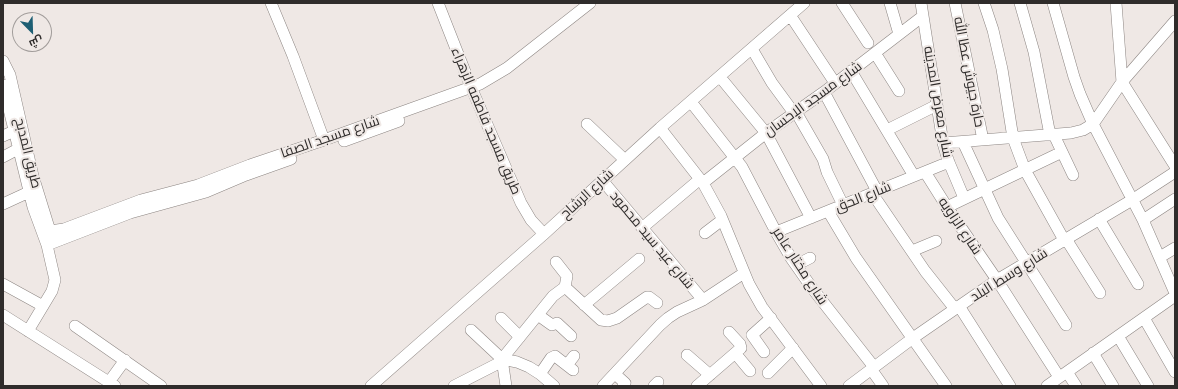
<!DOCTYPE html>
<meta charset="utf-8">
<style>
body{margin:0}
#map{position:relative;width:1178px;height:389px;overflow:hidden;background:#efe8e5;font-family:"Public Sans",Cairo,sans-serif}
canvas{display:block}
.frame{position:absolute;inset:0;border:4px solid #2f2c2b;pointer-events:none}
.north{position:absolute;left:12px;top:12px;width:40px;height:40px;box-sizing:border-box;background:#efe8e5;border:1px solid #a29d9b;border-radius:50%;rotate:157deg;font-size:11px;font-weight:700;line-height:16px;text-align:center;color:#2f2c2b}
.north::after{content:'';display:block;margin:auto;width:14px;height:18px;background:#1d5e73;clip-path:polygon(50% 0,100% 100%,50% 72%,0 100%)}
</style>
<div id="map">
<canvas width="1178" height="389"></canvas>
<div class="frame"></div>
<div class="north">ش</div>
</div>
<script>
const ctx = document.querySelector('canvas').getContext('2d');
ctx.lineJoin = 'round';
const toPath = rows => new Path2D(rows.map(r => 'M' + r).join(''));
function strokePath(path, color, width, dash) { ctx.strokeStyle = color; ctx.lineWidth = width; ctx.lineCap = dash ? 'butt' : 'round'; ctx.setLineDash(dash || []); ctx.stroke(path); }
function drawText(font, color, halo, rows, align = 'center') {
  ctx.font = font + ' "Public Sans",Cairo,sans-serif'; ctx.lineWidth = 4; ctx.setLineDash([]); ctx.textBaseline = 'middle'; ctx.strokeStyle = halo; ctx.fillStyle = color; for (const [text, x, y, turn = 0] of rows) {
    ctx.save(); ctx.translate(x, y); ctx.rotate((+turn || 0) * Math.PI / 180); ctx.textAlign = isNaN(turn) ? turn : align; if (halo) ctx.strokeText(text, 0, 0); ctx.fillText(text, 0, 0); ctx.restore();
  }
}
const minor = toPath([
 [271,3,293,56,324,140],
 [438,3,471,87,521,203,531,220,544,234],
 [842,3,868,43],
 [890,3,899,34],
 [921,3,943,143,948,160,964,198],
 [955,3,983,140],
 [984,3,993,30,1002,69,1013,138,1025,170,1064,240],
 [1020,3,1034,52,1050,135],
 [1053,3,1074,77,1080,94,1093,124,1143,220,1175,293],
 [1116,3,1122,82,1175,166],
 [790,15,835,83],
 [752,49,772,83,794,113],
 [875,53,899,91],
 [3,61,10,75,33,176,50,231,50,238],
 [851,71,914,176],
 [720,77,766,133,811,218],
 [3,85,33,207,47,245,55,280,52,291,28,331],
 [824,92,877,191],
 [691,102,742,167,776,232,791,258,812,288,874,367],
 [796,112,823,159,827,172,843,205],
 [587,124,625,160],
 [660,128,703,183,721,216,749,284,762,307,821,386],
 [887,130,937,105],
 [1054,135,1073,175],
 [3,136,14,131],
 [344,141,399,121],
 [963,142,998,218,1066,325],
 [943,143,1071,133,1083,130,1093,124,1122,82,1175,21],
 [3,157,18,149],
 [925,172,947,207,997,280,1059,377],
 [602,180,703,300],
 [703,183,766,133,824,92,923,16],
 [872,193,925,271,955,309],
 [3,204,29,192],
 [947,207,1062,152],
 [828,211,856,258,946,386],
 [1099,219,1138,284],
 [1143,220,1175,199],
 [642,228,700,179],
 [50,231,64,229,141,200,198,185,250,165,324,140,480,84,507,68,590,3],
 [776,232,949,162],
 [705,233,722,220],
 [1066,239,1100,293],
 [47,245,130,213,206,192,246,175,291,159],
 [912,251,936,241],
 [1160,257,1175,248],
 [556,262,567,276,565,287,601,320,608,321,617,318,647,297,649,297,657,303],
 [796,265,810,258],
 [3,284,43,306],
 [584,305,639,259],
 [959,306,1010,386],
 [3,315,115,386],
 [538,315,552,325,557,323,571,336],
 [501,318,520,337],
 [1144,318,1175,372],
 [75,326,161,386],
 [471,330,502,359],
 [1118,336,1148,386],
 [764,352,752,335,771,318],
 [735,353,750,371],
 [1093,353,1113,386],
 [687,355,710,375],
 [502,359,517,362,529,367,540,374,554,386],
 [502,359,506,386],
 [567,365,574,356],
 [871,369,883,386],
 [1067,372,1076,386],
 [768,373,793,348],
 [540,374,551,358,555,356,573,370],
 [615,374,625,383,623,386],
 [109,382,125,360],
 [371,386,544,234,660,128,804,3],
 [454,386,497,364,502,359,553,296,565,287],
 [603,386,660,325,668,318,677,312,703,300,744,273],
 [654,386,658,382],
 [697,386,741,348,740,344,729,332],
 [849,386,913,338,997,280,1132,200,1175,172],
 [1047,386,1175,296]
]);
const streetNames = [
 ["حارة جيوش عطا الله",969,72,79],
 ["شارع مسجد الإحسان",813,99,-36],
 ["شارع معرض المدينه",938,102,80],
 ["طريق مسجد فاطمه الزهراء",486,121,67],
 ["شارع مسجد الصفا",330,137,-19],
 ["طريق المدبح",28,153,76],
 ["شارع الرشاح",587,194,-42],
 ["شارع الحق",863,197,-22],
 ["شارع الزاويه",960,226,56],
 ["شارع عيد سيد محمود",652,240,50],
 ["شارع مختار عامر",800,266,57],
 ["شارع وسط البلد",1009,275,-32]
];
strokePath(minor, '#8c8582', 12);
strokePath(minor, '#fff', 11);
drawText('14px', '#2f2c2b', '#efe8e5', streetNames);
</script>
